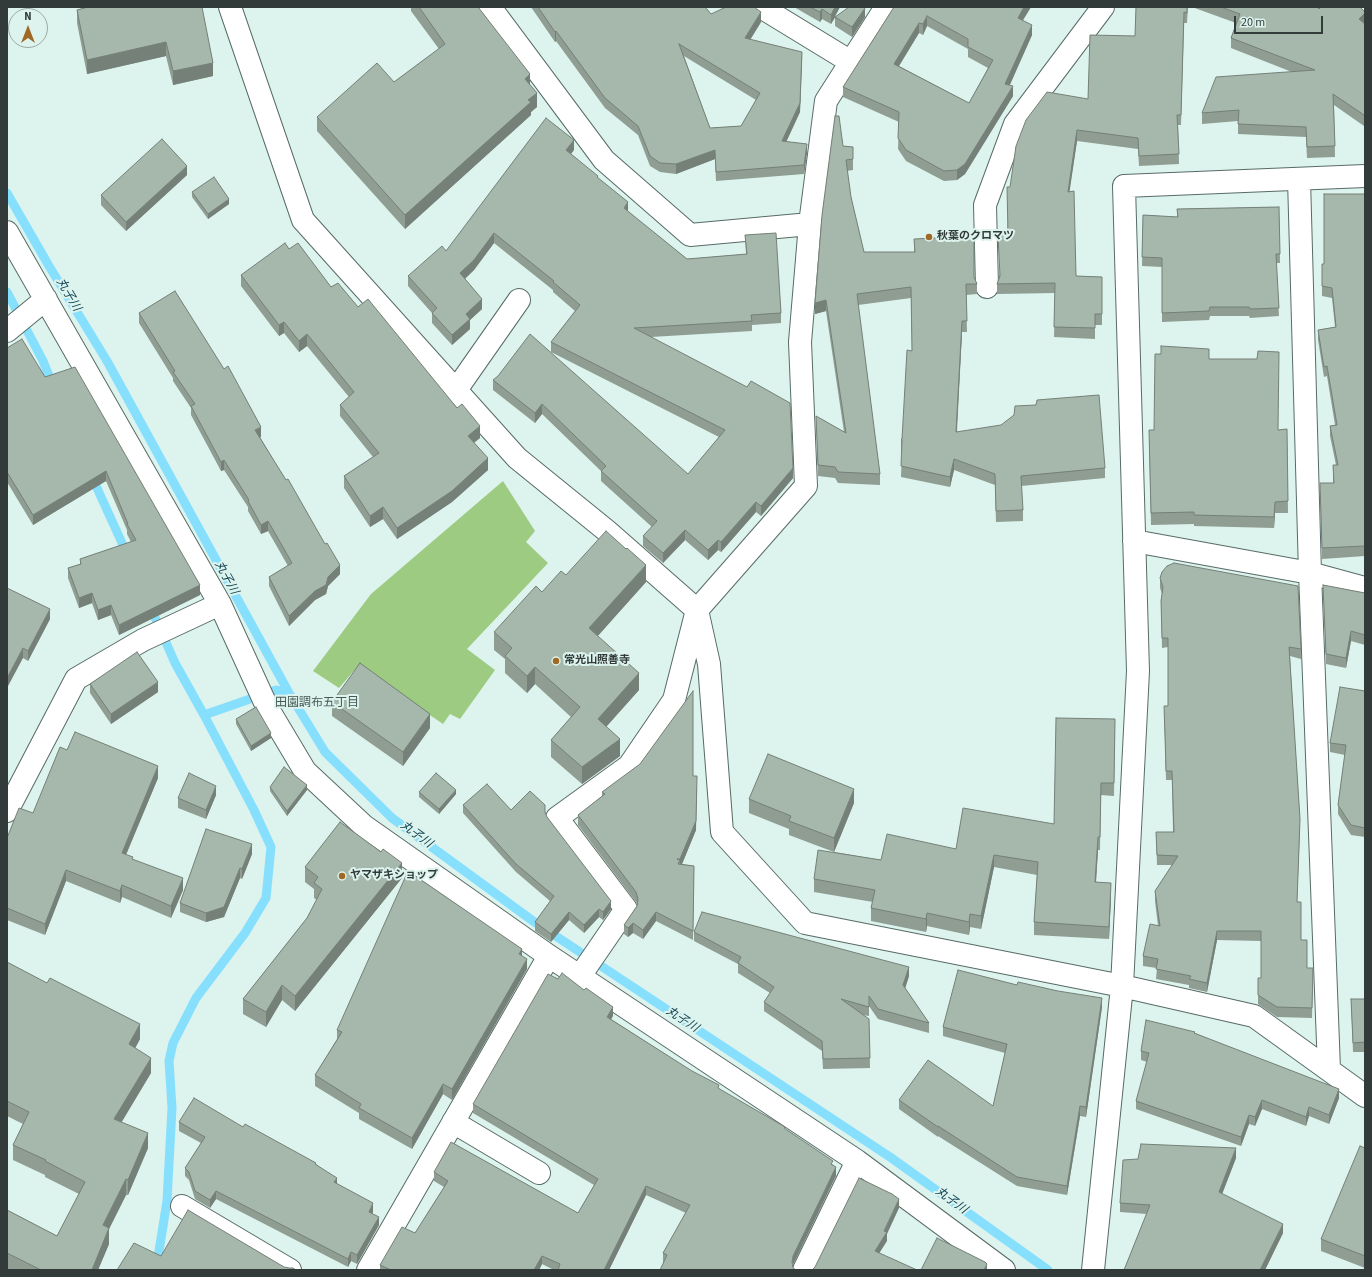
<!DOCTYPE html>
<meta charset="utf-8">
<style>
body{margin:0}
#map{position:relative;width:1372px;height:1277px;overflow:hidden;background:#ddf3ed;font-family:"Source Sans 3",sans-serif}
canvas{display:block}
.frame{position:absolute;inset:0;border:8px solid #323b39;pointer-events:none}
.north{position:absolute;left:8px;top:8px;width:40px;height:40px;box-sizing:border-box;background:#ddf3ed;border:1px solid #99a9a5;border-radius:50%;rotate:0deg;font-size:11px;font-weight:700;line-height:16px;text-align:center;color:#323b39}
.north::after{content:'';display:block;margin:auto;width:14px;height:18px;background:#a06825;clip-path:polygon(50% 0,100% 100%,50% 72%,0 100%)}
.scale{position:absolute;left:1234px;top:16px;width:89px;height:18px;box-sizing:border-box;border:2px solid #323b39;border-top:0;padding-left:5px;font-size:12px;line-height:14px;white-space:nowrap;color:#323b39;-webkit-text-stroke:3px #ddf3ed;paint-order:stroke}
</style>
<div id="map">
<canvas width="1372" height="1277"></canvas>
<div class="frame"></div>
<div class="north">N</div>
<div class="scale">20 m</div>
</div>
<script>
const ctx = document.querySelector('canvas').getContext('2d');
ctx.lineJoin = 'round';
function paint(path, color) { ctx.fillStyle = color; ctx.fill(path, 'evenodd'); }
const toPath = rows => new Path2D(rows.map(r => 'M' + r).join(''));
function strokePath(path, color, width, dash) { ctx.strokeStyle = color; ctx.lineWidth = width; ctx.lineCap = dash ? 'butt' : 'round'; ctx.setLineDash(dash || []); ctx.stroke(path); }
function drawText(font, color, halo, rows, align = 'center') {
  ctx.font = font + ' "Source Sans 3","Noto Sans JP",sans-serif'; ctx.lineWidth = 4; ctx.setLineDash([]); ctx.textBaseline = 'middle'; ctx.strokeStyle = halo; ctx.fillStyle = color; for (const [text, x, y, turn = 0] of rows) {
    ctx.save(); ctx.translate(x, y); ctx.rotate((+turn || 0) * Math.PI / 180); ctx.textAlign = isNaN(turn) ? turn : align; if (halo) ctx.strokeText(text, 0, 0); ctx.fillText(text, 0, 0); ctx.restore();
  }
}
const green = toPath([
 [503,481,535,531,526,542,548,563,467,649,495,670,460,719,450,714,443,724,358,666,339,688,313,671,371,594]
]);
const stream = toPath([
 [7,193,49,266,107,361,289,693,325,752,392,818,533,921,890,1157,1048,1270],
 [7,292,43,361,53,386],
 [92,477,127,554],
 [150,606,175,663,204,715],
 [156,1270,167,1201,172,1108,169,1061,173,1043,196,998,245,933,266,898,271,847,254,810,204,715,276,690,289,693]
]);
const street = toPath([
 [230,7,303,220,517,458,607,531,697,610,709,664,722,832,805,923,1122,986,1254,1016,1365,1096],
 [490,7,604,160,690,235,810,224],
 [761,7,851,62],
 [1299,179,1310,573,1329,1069],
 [7,232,220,604,268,709,305,771,364,826,549,956,857,1161,1004,1270],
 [987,287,985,205,1015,124,1103,7],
 [7,331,46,299],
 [456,390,519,300],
 [1134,541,1310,573,1365,588],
 [7,811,76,679,143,640,220,604],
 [580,976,626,909,557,818,629,766,674,700,697,610,806,486,800,342,810,224,826,101,886,7],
 [453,1122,539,1173],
 [182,1206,290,1270],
 [368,1270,549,956],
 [804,1270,857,1161],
 [1093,1270,1122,986,1138,671,1124,186,1365,176]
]);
const wall = toPath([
 [88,7,213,63,213,76,173,85,166,56,87,74,77,23,77,10],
 [411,7,478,7,530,84,537,107,531,112,531,115,405,229,317,131,317,117,394,82,439,49,411,11],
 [531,7,705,7,711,14,761,22,750,40,802,62,800,112,786,142,807,153,804,174,716,181,715,159,676,174,660,172,650,166,638,135,605,108,556,41,555,42],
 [684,56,756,100,741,126,710,128],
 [794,7,840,7,835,16,865,17,852,37,835,26,835,18,831,24,822,19,820,22],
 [894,7,1031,7,1023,20,1032,35,1010,85,1013,96,965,174,957,180,944,181,906,161,898,149,899,122,843,97,843,87],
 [927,26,968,49,968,57,988,68,969,103,899,66,919,33,923,35],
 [1136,7,1188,7,1187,23,1184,23,1181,125,1178,125,1179,164,1139,166,1138,149,1077,141,1069,192,1076,276,1102,277,1102,325,1095,325,1095,339,1054,337,1055,293,997,294,997,284,999,277,1007,234,1010,187,1088,99,1135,36],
 [1192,7,1317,7,1319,9,1365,12,1365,125,1364,126,1334,105,1335,157,1307,158,1306,137,1238,134,1238,121,1202,124,1202,113,1292,72,1231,48,1231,38,1236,23],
 [843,146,853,147,853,170,847,171,851,197,864,252,914,252,914,239,974,277,977,284,977,294,966,295,967,332,962,332,957,432,1105,468,1105,478,1021,486,1023,510,1023,521,996,522,995,485,954,470,950,487,901,477,902,450,901,450,901,439,902,439,912,351,911,298,858,305,880,474,880,485,838,483,835,478,818,476,816,416,844,432,826,311,815,314],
 [574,150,571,154,598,178,628,212,687,259,746,254,745,235,781,313,781,323,752,325,752,331,651,337,793,478,761,516,756,512,721,552,718,550,708,560,685,540,663,563,643,546,643,536,652,527,601,481,601,471,542,414,535,423,493,390,493,380,688,474,719,437,551,352,551,342,575,311,553,292,553,290,494,243,474,270,465,279,482,309,470,320,470,329,452,345,432,323,432,313,408,286,408,276,446,251],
 [187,175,126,231,101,205,101,195],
 [192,192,229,204,208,219,192,197],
 [1365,194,1365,556,1322,559,1320,493,1333,483,1333,465,1336,465,1330,436,1330,426,1335,425,1327,376,1324,377,1318,340,1318,330,1335,327,1332,298,1322,296,1322,264,1324,264],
 [1279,207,1280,263,1276,263,1279,316,1250,318,1249,316,1210,316,1209,320,1162,322,1162,267,1142,266,1143,215,1177,217,1177,209],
 [289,249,331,287,358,307,480,438,474,443,488,470,452,502,397,539,383,519,370,527,344,488,344,476,373,457,340,416,340,405,349,397,307,346,299,352,284,333,279,336,241,286,241,275],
 [139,313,261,437,260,437,340,574,328,586,326,594,315,600,289,626,269,586,269,577,288,566,268,531,261,534,248,511,248,507,224,470,221,471,191,415,191,408,173,381,173,378,139,323],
 [7,348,45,377,200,595,119,635,111,615,98,620,92,603,79,608,68,578,68,568,80,564,80,559,131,542,127,534,127,530,106,481,33,525,7,482],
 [1209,359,1278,430,1287,429,1288,513,1275,513,1274,528,1194,526,1194,524,1151,525,1149,442,1154,430],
 [566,575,646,582,597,636,639,690,606,727,620,756,582,784,551,757,551,740,571,717,535,684,527,693,505,673,505,659,494,650,494,632,542,592],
 [1160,578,1301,649,1301,659,1290,656,1300,829,1297,902,1301,940,1307,968,1313,968,1312,1018,1277,1017,1258,1004,1258,978,1261,978,1261,941,1217,940,1207,992,1189,988,1189,985,1156,979,1157,968,1143,966,1143,956,1158,926,1155,901,1155,891,1172,865,1157,865,1156,832,1173,832,1172,780,1166,780,1165,744,1164,715,1168,706,1168,647,1162,648,1161,601,1162,594,1160,588],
 [1323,585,1365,593,1365,645,1351,641,1346,668,1326,664],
 [7,588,50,619,28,661,23,658],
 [90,684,158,692,111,724,90,693],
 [1365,691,1365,837,1351,835,1338,814,1338,805,1345,755,1330,752,1330,743],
 [332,702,430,728,403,766,332,716],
 [236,719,271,738,251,751,236,724],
 [1115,719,1114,796,1101,795,1100,850,1098,850,1096,883,1111,896,1109,939,1034,935,1034,922,1037,875,994,867,981,929,970,927,969,935,927,926,926,932,871,921,871,908,873,902,814,892,814,879,834,852,789,835,789,829,749,813,749,799,854,803,834,852,881,860,956,849,1054,824],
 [67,750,158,778,126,855,133,860,183,890,171,918,122,897,120,903,66,881,45,935,7,920,7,838,33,813],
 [693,776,696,830,682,864,694,866,693,940,656,921,643,939,633,933,628,937,624,934,624,925,637,906,637,904,636,902,578,825,578,815,602,796,602,792],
 [270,787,307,790,287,816,270,791],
 [419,792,456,794,439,814,419,797],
 [216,795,206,819,178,808,178,798],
 [463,805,511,810,545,813,547,817,611,909,603,920,599,917,584,933,569,920,551,942,535,931,535,922,550,901,516,872,463,813],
 [252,854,242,879,240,878,224,917,206,922,180,912,180,903],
 [305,867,402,878,295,1011,282,1000,266,1027,243,1014,243,999,307,918,317,900,314,898,314,889,305,882],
 [694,932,909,976,905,988,929,1023,929,1033,878,1019,869,1006,869,1016,862,1015,869,1019,870,1068,823,1069,822,1051,764,1011,764,1002,770,993,738,973,738,964,694,941],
 [522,956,527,969,452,1100,443,1094,412,1149,359,1119,359,1113,315,1086,315,1075,337,1039,337,1030],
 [7,962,140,1039,135,1048,151,1073,121,1122,148,1148,128,1195,126,1195,109,1229,109,1244,98,1270,10,1270,7,1269,7,1210,57,1236,79,1194,45,1177,45,1175,13,1160,13,1145,23,1124,7,1116],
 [1351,999,1365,999,1365,1052,1353,1052],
 [1102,1007,1086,1117,1080,1116,1067,1195,1017,1186,938,1136,938,1137,899,1109,899,1100,993,1106,1005,1053,943,1036,943,1027],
 [613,1016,611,1019,719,1089,785,1129,833,1165,836,1176,664,1262,663,1262,663,1253,686,1213,646,1195,609,1270,554,1270,542,1264,539,1270,380,1270,380,1265,415,1233,444,1187,434,1181,434,1172,578,1213,594,1185,473,1113,473,1104],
 [1195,1033,1339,1098,1329,1124,1309,1116,1306,1126,1262,1109,1255,1126,1249,1124,1241,1146,1136,1109,1136,1101,1147,1062,1141,1060,1141,1051],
 [179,1122,243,1127,316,1164,337,1184,373,1212,372,1213,379,1225,357,1264,351,1261,348,1267,216,1199,210,1208,195,1199,189,1180,185,1176,185,1168,201,1143,179,1131],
 [1365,1148,1365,1268,1321,1251,1321,1239],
 [1236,1158,1222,1194,1283,1233,1265,1270,1124,1270,1147,1214,1120,1212,1120,1203]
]);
const shadedWall = toPath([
 [835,7,840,7,831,24,831,15],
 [1024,7,1031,7,1018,28,1018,18],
 [865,8,865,17,852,37,852,27],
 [822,9,822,19,820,22,820,12],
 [761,12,761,22,745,48,745,38],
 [1365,13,1365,24,1359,19],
 [927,16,927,26,923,35,923,24],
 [919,23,919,33,894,74,894,64],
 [1032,25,1032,35,1005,95,1005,84],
 [556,31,556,41,555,42,555,32],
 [166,42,166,56,87,74,87,60],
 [802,52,800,112,782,151,782,141],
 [213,63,213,76,173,85,173,71],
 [530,74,530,87,525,79],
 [1013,86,1013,96,965,174,957,180,957,170],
 [537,93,537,107,531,112,531,115,405,229,405,215,528,100],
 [1365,114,1365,125,1364,126,1364,115],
 [1077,130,1077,141,1068,202,1068,192],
 [574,140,574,150,566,160,566,150],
 [807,144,807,153,804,174,804,165],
 [715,150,715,159,676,174,676,164],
 [187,166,187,175,126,231,126,222],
 [229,199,229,204,208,219,208,214],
 [628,202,628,212,624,208],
 [494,233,494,243,474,270,460,283,460,273],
 [482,299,482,309,470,320,470,329,452,345,452,335,466,314],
 [826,300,826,311,815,314,815,303],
 [962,321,962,332,956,442,956,432],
 [284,322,284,333,279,336,279,325],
 [307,334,307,346,299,352,299,341],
 [542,404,542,414,535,423,535,413],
 [480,426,480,438,468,447,468,436],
 [261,427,261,437,255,440,255,430],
 [488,458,488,470,452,502,397,539,397,528],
 [954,459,954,470,950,487,950,477],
 [224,460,224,470,221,471,221,462],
 [793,468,793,478,761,516,761,506],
 [106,471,106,481,33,525,33,515],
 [756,502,756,512,721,552,721,542],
 [1275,502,1275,513,1274,528,1274,517],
 [383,507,383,519,370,527,370,516],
 [268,521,268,531,261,534,261,525],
 [685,530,685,540,663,563,663,553],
 [718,540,718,550,708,560,708,550],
 [340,565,340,574,328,586,326,594,315,600,289,626,289,616],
 [646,565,646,582,589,646,589,628],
 [200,585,200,595,119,635,119,625],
 [92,593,92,603,79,608,79,598],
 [111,605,111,615,98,620,98,610],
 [50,609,50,619,28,661,28,651],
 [1351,631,1351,641,1346,668,1346,658],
 [23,648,23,658,7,688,7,678],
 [535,667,535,684,527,693,527,676],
 [639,673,639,690,598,736,598,719],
 [158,682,158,692,111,724,111,714],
 [430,714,430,728,403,766,403,752],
 [271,733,271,738,251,751,251,746],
 [620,739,620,756,582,784,582,767],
 [158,766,158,778,122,864,122,853],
 [307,785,307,790,287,816,287,811],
 [697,785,696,830,680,869,680,859],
 [216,786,216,795,206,819,206,810],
 [854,789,854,803,834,852,834,838],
 [456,790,456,794,439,814,439,809],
 [1098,837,1098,850,1095,895,1095,882],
 [252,844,252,854,242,879,242,869],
 [994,855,994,867,981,929,981,916],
 [402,863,402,878,295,1011,295,996],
 [240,868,240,878,224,917,206,922,206,913],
 [66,870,66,881,45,935,45,924],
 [183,878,183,890,171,918,171,906],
 [1111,883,1111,896,1109,939,1109,927],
 [122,885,122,897,120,903,120,891],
 [611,901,611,909,603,920,603,912],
 [599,909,599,917,584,933,584,925],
 [569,912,569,920,551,942,551,934],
 [656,912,656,921,643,939,643,930],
 [927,913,927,926,926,932,926,919],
 [970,914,970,927,969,935,969,922],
 [633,923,633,933,628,937,628,928],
 [1217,931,1217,940,1207,992,1207,983],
 [522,949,522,960,519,954],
 [527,959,527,969,452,1100,452,1089],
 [909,967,909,976,903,995,903,985],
 [282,985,282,1000,266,1027,266,1012],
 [1102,998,1102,1007,1086,1117,1086,1107],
 [613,1007,613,1016,607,1026,607,1017],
 [140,1024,140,1039,129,1060,129,1044],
 [151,1058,151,1073,114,1135,114,1119],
 [443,1084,443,1094,412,1149,412,1138],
 [1339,1089,1339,1098,1329,1124,1329,1115],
 [1262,1100,1262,1109,1255,1126,1255,1117],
 [1080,1106,1080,1116,1067,1195,1067,1186],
 [1309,1107,1309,1116,1306,1126,1306,1117],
 [1249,1115,1249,1124,1241,1146,1241,1137],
 [148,1133,148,1148,128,1195,128,1180],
 [1236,1148,1236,1158,1219,1202,1219,1192],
 [836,1167,836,1176,793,1265,792,1262,793,1256],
 [337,1178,337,1186,334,1182],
 [126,1179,126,1195,109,1229,109,1244,98,1270,92,1270,103,1225],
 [646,1186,646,1195,609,1270,604,1270],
 [216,1191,216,1199,210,1208,210,1200],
 [899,1199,899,1208,887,1234,887,1241,875,1260,875,1251],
 [373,1203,373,1212,369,1220,369,1212],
 [379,1217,379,1225,357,1264,357,1255],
 [1283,1224,1283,1233,1265,1270,1260,1270],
 [351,1252,351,1261,348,1267,348,1259],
 [542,1256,542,1264,539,1270,534,1270],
 [987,1264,987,1270,984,1270]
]);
const building = toPath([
 [88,7,202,7,213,63,173,71,166,42,87,60,77,10,88,7],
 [419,7,478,7,530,74,525,79,537,93,528,100,531,102,405,215,317,117,377,63,394,82,445,44,419,7],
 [538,7,705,7,711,14,726,7,754,7,761,12,745,38,802,52,800,103,782,141,807,144,804,165,716,172,715,150,676,164,660,163,650,156,638,126,605,98,556,31,555,32,538,7],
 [679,44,760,93,741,126,710,128,679,44],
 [810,7,835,7,831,15,822,9,820,12,810,7],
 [849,7,863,7,865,8,852,27,835,17,849,7],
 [894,7,1024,7,1018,18,1032,25,1005,84,1013,86,965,164,957,170,944,171,906,150,898,138,899,112,843,87,894,7],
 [927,16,968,39,968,47,993,60,969,103,894,64,919,23,923,24,927,16],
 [1136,7,1187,7,1187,13,1184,12,1181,115,1177,115,1179,154,1139,156,1138,138,1077,130,1068,192,1074,191,1076,276,1102,277,1102,314,1095,314,1095,328,1054,327,1055,283,997,284,1000,276,998,235,1008,234,1007,187,1010,187,1016,146,1026,120,1047,92,1088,99,1090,35,1135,36,1136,7],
 [1221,7,1317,7,1319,9,1321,7,1360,7,1365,12,1365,13,1359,19,1365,24,1365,114,1364,115,1333,94,1335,146,1307,147,1306,127,1238,124,1239,110,1202,113,1216,77,1315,70,1231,38,1240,14,1221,7],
 [835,116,839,116,843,146,853,147,853,159,846,160,851,197,864,252,915,252,914,239,974,236,974,277,977,284,966,284,967,321,962,321,956,432,1001,425,1014,415,1015,406,1036,405,1037,400,1099,395,1105,468,1021,476,1023,510,996,511,995,474,954,459,950,477,901,466,902,440,901,439,902,439,907,350,912,351,911,287,857,294,880,474,838,472,835,467,818,465,816,416,846,433,826,300,815,303,822,215,835,116],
 [546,118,574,140,566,150,598,176,597,177,628,202,624,208,687,259,747,254,745,235,776,233,781,313,751,315,752,321,634,328,747,387,751,381,790,403,793,468,761,506,756,502,721,542,718,540,708,550,685,530,663,553,643,536,657,521,601,471,606,466,542,404,535,413,493,380,498,376,530,334,688,474,725,430,551,342,580,305,553,282,554,281,494,233,474,260,460,273,482,299,466,314,470,319,452,335,432,313,437,308,408,276,442,246,446,251,546,118],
 [162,139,187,166,126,222,101,195,162,139],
 [214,177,229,199,208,214,192,192,214,177],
 [1324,194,1365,194,1365,546,1322,548,1320,483,1334,483,1333,465,1338,465,1330,426,1337,425,1327,366,1324,367,1318,330,1336,327,1332,288,1322,286,1322,264,1324,264,1324,194],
 [1279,207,1280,254,1276,254,1279,308,1250,309,1249,307,1210,307,1209,311,1162,313,1162,258,1142,257,1143,215,1178,217,1177,209,1279,207],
 [285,243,289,249,298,243,331,287,338,283,358,307,368,299,457,408,462,404,480,426,468,436,488,458,452,491,397,528,383,507,370,516,344,476,379,453,340,405,354,392,307,334,299,341,284,322,279,325,241,275,285,243],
 [175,291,224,369,228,366,261,427,255,430,286,480,288,479,325,544,327,543,340,565,328,577,326,585,315,591,289,616,269,577,292,563,268,521,261,525,248,501,249,500,224,460,221,462,191,406,195,404,173,372,175,371,139,313,175,291],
 [22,339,45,377,75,367,200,585,119,625,111,605,98,610,92,593,79,598,68,568,81,564,80,559,136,540,127,524,128,524,106,471,33,515,7,472,7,348,22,339],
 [1161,346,1209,349,1209,359,1257,359,1258,351,1279,352,1278,430,1287,429,1288,501,1275,502,1274,517,1194,515,1194,512,1151,513,1149,430,1154,430,1155,354,1161,354,1161,346],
 [606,531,626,549,627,548,646,565,589,628,639,673,598,719,620,739,582,767,551,740,580,707,535,667,527,676,505,656,512,648,494,632,536,586,542,592,561,571,566,575,606,531],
 [1174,563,1298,586,1301,649,1289,647,1300,819,1297,902,1301,902,1301,940,1307,940,1307,968,1313,968,1312,1008,1277,1007,1258,995,1258,978,1261,978,1261,931,1217,931,1207,983,1189,979,1191,976,1156,969,1158,959,1143,956,1150,924,1160,926,1155,891,1178,856,1157,855,1156,832,1174,832,1172,771,1166,771,1165,734,1164,706,1168,706,1168,638,1162,638,1161,601,1163,587,1160,578,1162,572,1167,566,1174,563],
 [1323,585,1365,593,1365,635,1351,631,1346,658,1326,654,1323,585],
 [7,588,50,609,28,651,23,648,7,678,7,588],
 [137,652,158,682,111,714,90,684,137,652],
 [360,663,430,714,403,752,332,702,360,663],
 [1340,687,1365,691,1365,828,1351,825,1338,805,1346,745,1330,743,1340,687],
 [693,691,693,776,697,776,696,821,680,859,677,859,680,860,678,864,694,866,693,931,656,912,643,930,633,923,628,928,624,925,637,906,638,899,636,892,578,815,605,794,602,792,640,764,693,691],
 [256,707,271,733,251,746,236,719,256,707],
 [1056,718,1115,719,1114,783,1101,783,1100,837,1098,837,1095,882,1111,883,1109,927,1034,922,1038,862,994,855,981,916,970,914,969,922,927,913,926,919,871,908,875,890,814,879,818,850,881,860,887,834,956,849,963,808,1054,824,1056,718],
 [75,732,158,766,122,853,133,857,132,859,183,878,171,906,122,885,120,891,66,870,45,924,7,908,7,838,19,808,33,813,60,747,67,750,75,732],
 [768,754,854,789,834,838,789,821,791,816,749,799,768,754],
 [284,767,307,785,287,811,270,787,284,767],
 [189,773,216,786,206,810,178,798,189,773],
 [436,773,456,790,439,809,419,792,436,773],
 [487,784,511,810,530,791,545,805,545,812,547,817,611,901,603,912,599,909,584,925,569,912,551,934,535,922,554,896,516,864,463,805,487,784],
 [340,822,381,852,383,849,402,863,295,996,282,985,266,1012,243,999,307,918,322,889,314,883,318,877,305,867,340,822],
 [206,829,252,844,242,869,240,868,224,907,206,913,180,903,206,829],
 [408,871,522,949,519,954,527,959,452,1089,443,1084,412,1138,359,1108,361,1104,315,1075,342,1032,337,1030,408,871],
 [702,912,909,967,903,985,929,1023,878,1009,869,996,869,1007,841,999,869,1019,870,1058,823,1059,822,1041,764,1002,774,987,738,963,741,957,694,932,702,912],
 [7,962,47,983,50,978,140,1024,129,1044,151,1058,114,1119,148,1133,128,1180,126,1179,103,1225,109,1228,92,1270,41,1270,7,1253,7,1210,57,1236,85,1182,45,1161,46,1160,13,1145,29,1112,7,1101,7,962],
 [958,970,1017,985,1018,982,1058,991,1102,998,1086,1107,1080,1106,1067,1186,1017,1177,938,1126,938,1127,899,1100,928,1060,993,1106,1007,1044,943,1027,958,970],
 [562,973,584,990,586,988,613,1007,607,1017,692,1071,719,1085,718,1088,785,1127,784,1128,833,1161,831,1164,836,1167,793,1256,792,1262,793,1268,796,1270,660,1270,667,1255,663,1253,690,1205,646,1186,604,1270,558,1270,560,1264,542,1256,534,1270,391,1270,380,1265,402,1227,415,1233,448,1181,434,1172,451,1142,578,1213,598,1179,473,1104,548,974,558,979,562,973],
 [1351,999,1365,999,1365,1042,1353,1043,1351,999],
 [1146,1020,1195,1032,1194,1033,1339,1089,1329,1115,1309,1107,1306,1117,1262,1100,1255,1117,1249,1115,1241,1137,1136,1101,1149,1053,1141,1051,1146,1020],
 [194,1098,243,1127,245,1124,316,1163,315,1164,337,1178,334,1182,373,1203,369,1212,379,1217,357,1255,351,1252,348,1259,216,1191,210,1200,195,1191,189,1172,185,1168,205,1137,179,1122,194,1098],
 [1141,1144,1236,1148,1219,1192,1283,1224,1260,1270,1124,1270,1150,1205,1120,1203,1123,1160,1138,1159,1141,1144],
 [1360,1146,1365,1148,1365,1256,1321,1239,1360,1146],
 [859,1178,892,1194,899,1199,884,1231,887,1232,875,1251,917,1270,812,1270,815,1267,859,1178],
 [188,1210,284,1267,289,1268,293,1268,296,1270,117,1270,134,1243,161,1256,188,1210],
 [937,1238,985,1262,987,1264,984,1270,921,1270,937,1238]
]);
const markers = [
 [929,237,4,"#a06825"],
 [556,661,4,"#a06825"],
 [342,876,4,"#a06825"]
];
const poiNames = [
 ["秋葉のクロマツ",937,237],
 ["常光山照善寺",564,661],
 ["ヤマザキショップ",350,876]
];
const waterNames = [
 ["丸子川",68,295,59],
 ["丸子川",226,578,61],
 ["丸子川",416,835,36],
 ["丸子川",682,1020,33],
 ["丸子川",951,1201,36]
];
const neighbourhoodNames = [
 ["田園調布五丁目",317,703]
];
paint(green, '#9ecb82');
strokePath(stream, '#87dffe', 9);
strokePath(street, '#586b67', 24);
strokePath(street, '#fff', 22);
paint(wall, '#8f9d93');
paint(shadedWall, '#748078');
paint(building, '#a6b7ab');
strokePath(building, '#748078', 1);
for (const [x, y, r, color] of markers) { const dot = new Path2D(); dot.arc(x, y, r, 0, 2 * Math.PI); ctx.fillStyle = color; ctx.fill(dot); strokePath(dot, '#ddf3ed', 1.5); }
drawText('bold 11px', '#323b39', '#ddf3ed', poiNames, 'left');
drawText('italic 12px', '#124656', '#ddf3ed', waterNames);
drawText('12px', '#465955', '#ddf3ed', neighbourhoodNames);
</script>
